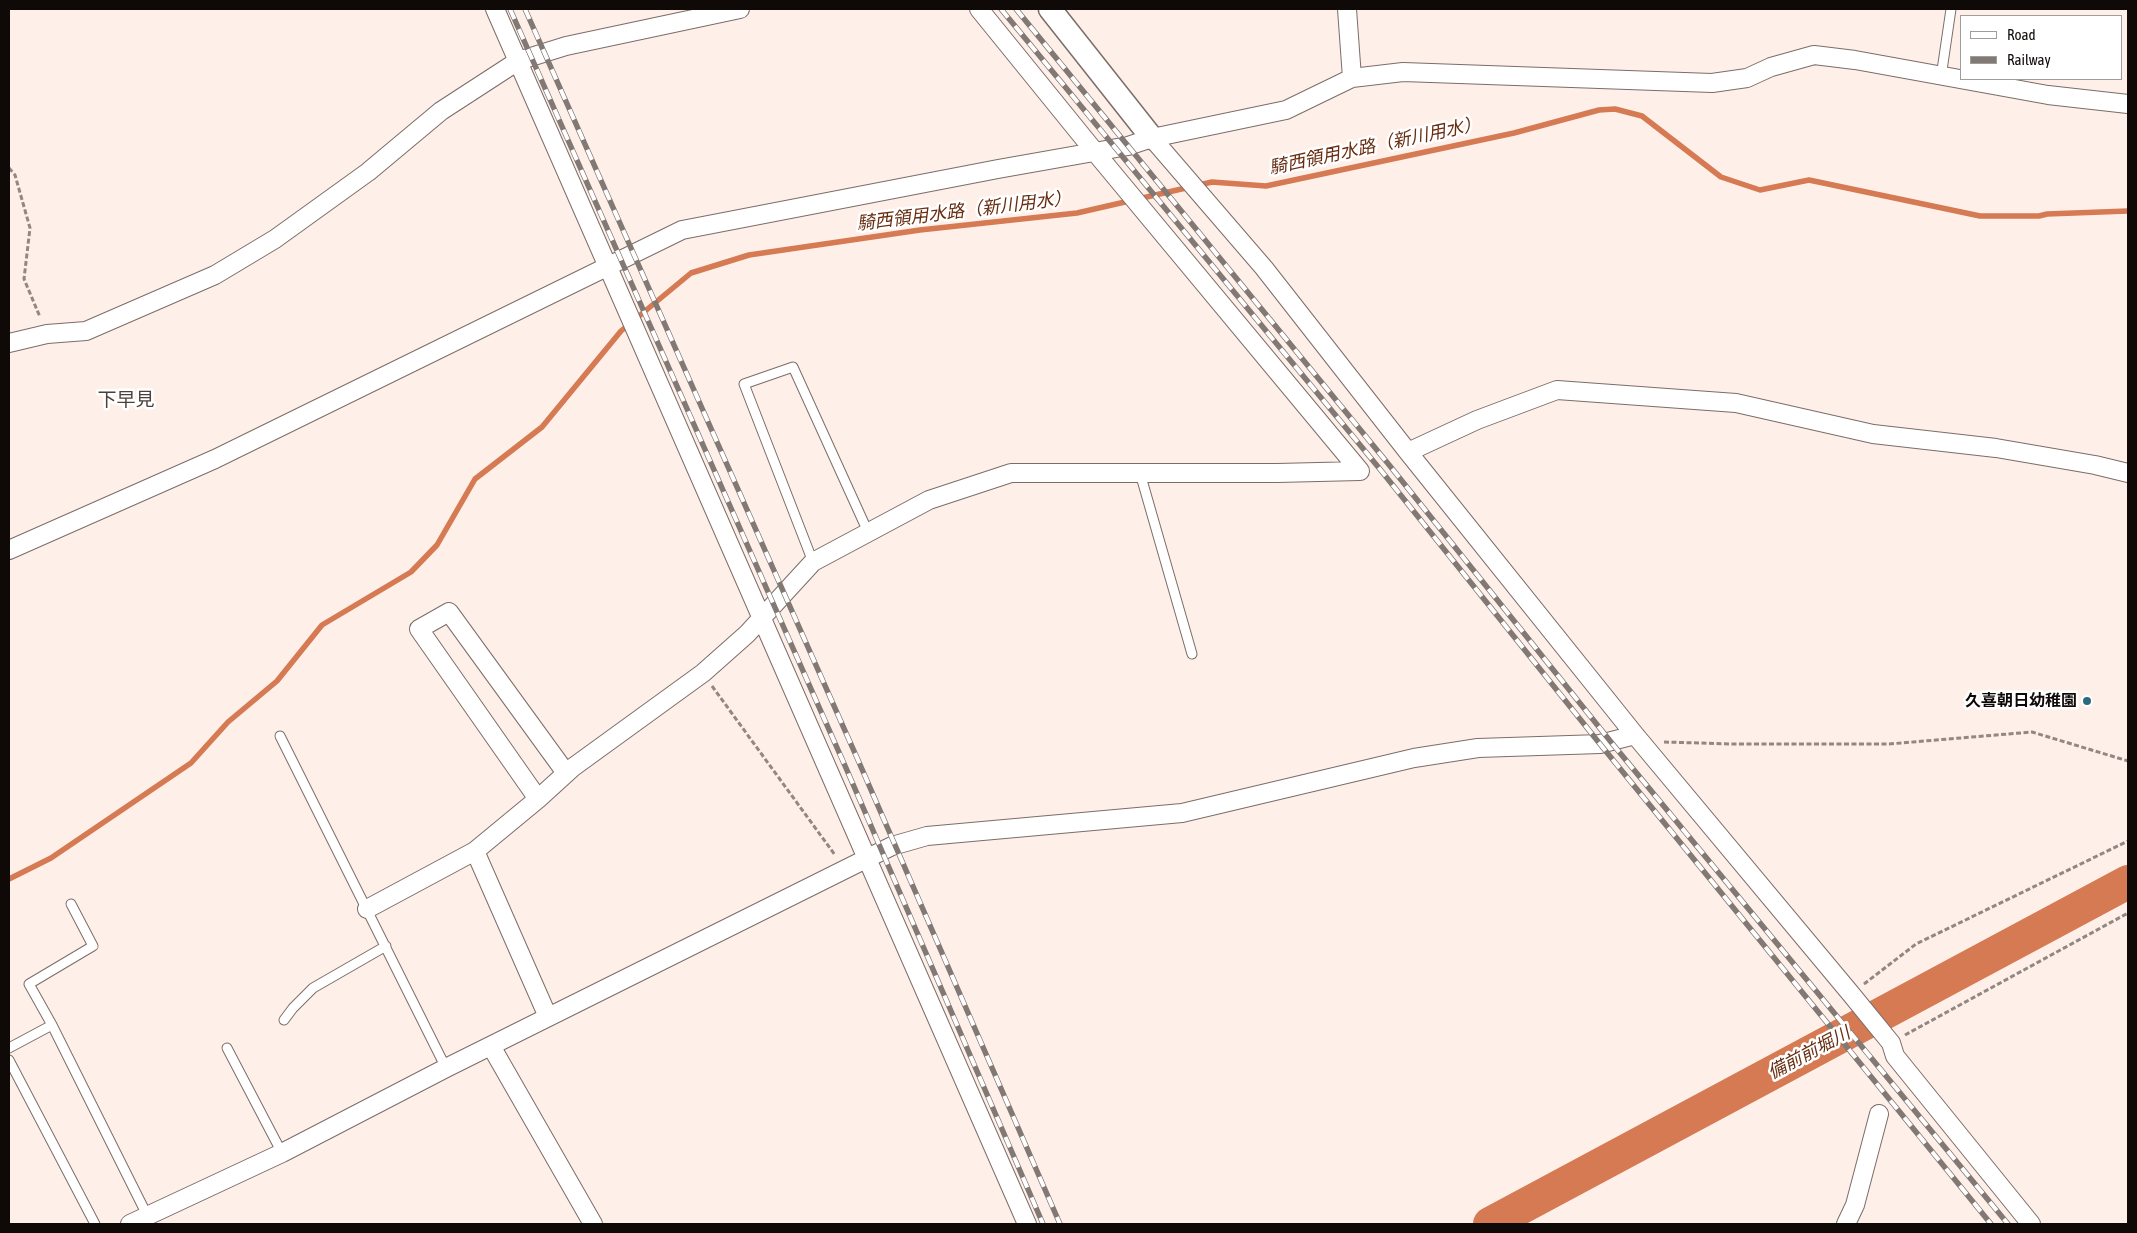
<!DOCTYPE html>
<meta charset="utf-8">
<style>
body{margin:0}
#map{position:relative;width:2137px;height:1233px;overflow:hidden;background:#ffefe9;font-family:"Asap Condensed",sans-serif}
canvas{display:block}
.frame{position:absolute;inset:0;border:10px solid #0f0a08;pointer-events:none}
.legend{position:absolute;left:1960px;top:15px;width:162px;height:65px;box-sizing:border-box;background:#fff;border:1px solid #9f9d9c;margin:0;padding:6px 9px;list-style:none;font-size:15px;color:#0f0a08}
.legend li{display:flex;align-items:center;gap:10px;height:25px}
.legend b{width:25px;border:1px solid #9f9d9c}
</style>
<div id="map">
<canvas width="2137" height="1233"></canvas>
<div class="frame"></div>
<ul class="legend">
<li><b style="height:6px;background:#fff"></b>Road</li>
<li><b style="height:6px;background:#827874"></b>Railway</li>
</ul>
</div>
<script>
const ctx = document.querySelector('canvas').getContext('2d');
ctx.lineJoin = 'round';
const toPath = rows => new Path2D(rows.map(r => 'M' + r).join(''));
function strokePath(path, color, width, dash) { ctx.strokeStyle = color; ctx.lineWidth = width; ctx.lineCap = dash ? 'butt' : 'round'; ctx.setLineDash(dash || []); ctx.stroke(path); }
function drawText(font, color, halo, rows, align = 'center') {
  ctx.font = font + ' "Asap Condensed","Noto Sans JP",sans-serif'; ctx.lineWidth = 5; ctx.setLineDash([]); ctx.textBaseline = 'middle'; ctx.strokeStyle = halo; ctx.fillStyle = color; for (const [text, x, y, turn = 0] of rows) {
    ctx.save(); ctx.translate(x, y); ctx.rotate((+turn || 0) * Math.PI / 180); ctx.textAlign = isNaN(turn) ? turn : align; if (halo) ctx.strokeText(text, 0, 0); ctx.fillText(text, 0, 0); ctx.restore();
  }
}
const stream = toPath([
 [9,879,51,858,191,763,228,722,277,681,322,625,411,572,437,545,475,479,542,427,621,331,691,273,749,255,920,230,1077,213,1212,182,1266,186,1514,133,1599,110,1615,109,1642,116,1721,177,1760,190,1809,180,1980,216,2039,216,2047,214,2128,211]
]);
const river = toPath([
 [1490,1224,2128,882]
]);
const path = toPath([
 [9,168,15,175,30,228,24,279,40,317],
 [712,686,835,855],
 [1664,742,1733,744,1889,744,2032,732,2128,761],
 [1864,984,1916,944,2128,841],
 [1905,1035,2128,913]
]);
const service = toPath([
 [1941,77,1951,9],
 [1140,473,1192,654],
 [813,562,744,384,793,367,868,532],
 [280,736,446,1068],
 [284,1020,293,1008,313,988,386,946],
 [52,1025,148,1217],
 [9,1048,52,1025,29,984,93,946,71,904],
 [227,1048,282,1153],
 [9,1060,95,1224]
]);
const minor = toPath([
 [495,9,1027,1224],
 [979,9,1095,152,1360,471],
 [1347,9,1352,78],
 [1152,138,1264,268,1408,452,1635,735,1851,994,1891,1043,1895,1056,2031,1224],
 [9,343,47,334,86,331,215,275,275,239,368,172,441,111,518,61,566,46,740,9],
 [1408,452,1477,420,1557,390,1736,403,1873,434,1996,448,2095,465,2128,473],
 [9,550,215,459,682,230,998,169,1128,146,1152,138,1286,110,1352,78,1403,72,1712,83,1747,78,1771,67,1814,55,1855,60,2048,95,2128,104],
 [538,799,419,629,449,612,566,773],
 [367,909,475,851],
 [548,1017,475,851,538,799,572,768,703,673,747,634,813,562,929,500,1011,473,1277,473,1360,471],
 [491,1046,593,1224],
 [130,1224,282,1153,446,1068,892,846,927,836,1182,813,1414,758,1478,748,1600,744,1635,735],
 [1846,1224,1855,1205,1879,1114]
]);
const tertiary = toPath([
 [1050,9,1152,138]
]);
const rail = toPath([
 [510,9,846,768,1043,1224],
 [525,9,858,760,1060,1224],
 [1001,9,1379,468,1600,744,1991,1224],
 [1016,9,1390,466,1611,742,2008,1224]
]);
const markers = [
 [2087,701,5,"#2b697f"]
];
const poiNames = [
 ["久喜朝日幼稚園",2077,701]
];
const waterNames = [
 ["騎西領用水路（新川用水）",1375,146,-12],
 ["騎西領用水路（新川用水）",964,211,-7],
 ["備前前堀川",1809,1053,-28]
];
const quarterNames = [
 ["下早見",126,400]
];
strokePath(stream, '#d57a52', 5.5);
strokePath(river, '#d57a52', 34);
strokePath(service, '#7b6d68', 11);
strokePath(minor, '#7b6d68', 20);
strokePath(tertiary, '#7b6d68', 25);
strokePath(path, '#928782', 3, [5, 2.5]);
strokePath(service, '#fff', 9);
strokePath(minor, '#fff', 18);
strokePath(tertiary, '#fff', 22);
strokePath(rail, '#827874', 5.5);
strokePath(rail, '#fff', 4, [11]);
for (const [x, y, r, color] of markers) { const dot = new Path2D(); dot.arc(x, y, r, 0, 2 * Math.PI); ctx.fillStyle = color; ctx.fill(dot); strokePath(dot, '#fff', 2); }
drawText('bold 16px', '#0f0a08', '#fff', poiNames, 'right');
drawText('italic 18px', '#682d10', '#fff', waterNames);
drawText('19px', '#4c403b', '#fff', quarterNames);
</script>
